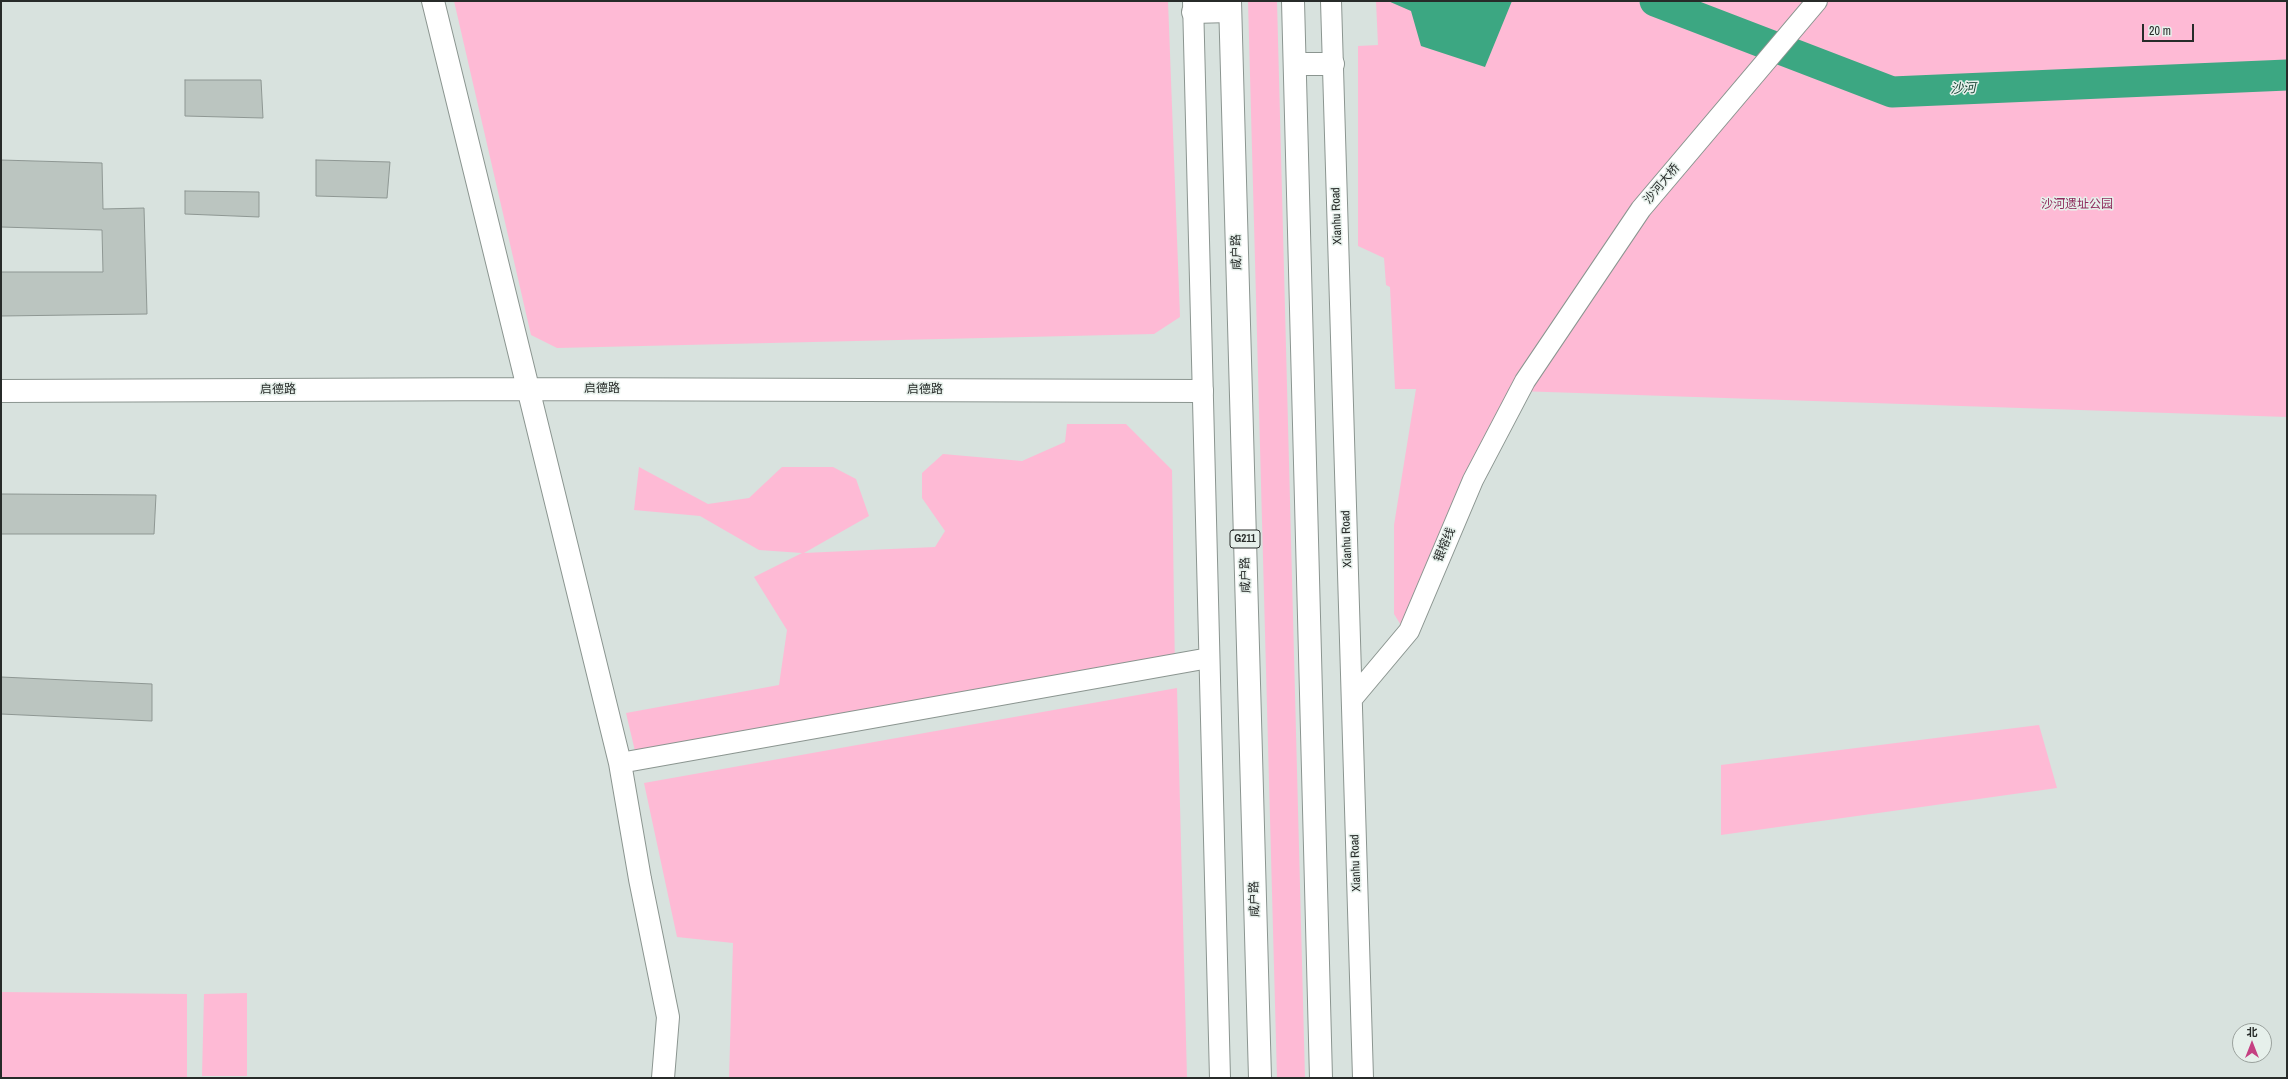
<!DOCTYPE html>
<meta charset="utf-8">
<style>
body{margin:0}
#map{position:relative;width:2288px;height:1079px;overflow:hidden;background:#d8e2de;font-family:"Archivo Narrow","Noto Sans SC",sans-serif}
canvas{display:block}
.frame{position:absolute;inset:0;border:2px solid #272b29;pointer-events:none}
.north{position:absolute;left:2232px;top:1023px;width:40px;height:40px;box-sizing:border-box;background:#e6f0eb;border:1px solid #9aa19d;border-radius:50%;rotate:0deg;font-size:11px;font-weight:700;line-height:16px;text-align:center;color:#272b29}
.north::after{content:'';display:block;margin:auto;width:14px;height:18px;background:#c54082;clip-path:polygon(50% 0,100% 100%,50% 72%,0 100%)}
.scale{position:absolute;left:2142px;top:24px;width:52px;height:18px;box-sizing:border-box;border:2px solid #272b29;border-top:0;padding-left:5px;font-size:12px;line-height:14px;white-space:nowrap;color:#272b29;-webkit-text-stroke:3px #e6f0eb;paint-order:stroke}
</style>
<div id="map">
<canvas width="2288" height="1079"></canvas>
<div class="frame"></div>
<div class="north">北</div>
<div class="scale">20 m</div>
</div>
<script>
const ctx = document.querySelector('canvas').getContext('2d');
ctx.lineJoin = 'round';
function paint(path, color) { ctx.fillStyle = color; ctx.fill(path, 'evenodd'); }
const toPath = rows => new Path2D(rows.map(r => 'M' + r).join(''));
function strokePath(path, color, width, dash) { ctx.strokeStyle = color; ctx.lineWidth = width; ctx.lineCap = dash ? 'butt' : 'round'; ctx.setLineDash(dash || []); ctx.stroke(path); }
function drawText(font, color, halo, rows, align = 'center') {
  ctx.font = font + ' "Archivo Narrow","Noto Sans SC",sans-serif'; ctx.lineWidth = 3; ctx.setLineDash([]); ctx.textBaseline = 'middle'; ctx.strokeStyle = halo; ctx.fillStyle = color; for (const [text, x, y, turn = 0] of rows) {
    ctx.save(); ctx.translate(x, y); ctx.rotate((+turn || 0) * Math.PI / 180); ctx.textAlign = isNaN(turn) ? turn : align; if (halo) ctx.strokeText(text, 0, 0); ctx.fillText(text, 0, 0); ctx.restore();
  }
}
const green = toPath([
 [454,1,1168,1,1180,317,1154,334,557,348,531,335],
 [1248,1,1277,1,1305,1078,1277,1078],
 [1376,1,2287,1,2287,417,1518,391,1404,630,1394,614,1394,525,1416,389,1395,389,1390,287,1386,285,1384,258,1358,246,1358,46,1378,45],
 [1067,424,1126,424,1172,470,1175,673,639,768,626,713,779,685,787,630,754,577,802,553,759,550,700,516,634,510,639,467,708,504,749,498,782,467,833,467,856,479,869,516,804,553,935,547,945,531,922,498,922,473,943,454,1022,461,1065,442],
 [1177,688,1187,1078,729,1078,733,943,677,937,644,783],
 [2039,725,2057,788,1721,835,1721,765],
 [1,992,187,994,187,1078,1,1078],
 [247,993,247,1076,202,1076,204,994]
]);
const water = toPath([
 [1388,1,1512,1,1485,67,1421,46,1411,11]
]);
const river = toPath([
 [1655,1,1892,92,2287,75]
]);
const building = toPath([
 [185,80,261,80,263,118,185,116,185,80],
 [1,160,102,163,103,209,144,208,147,314,1,316,1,272,103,272,102,230,1,227,1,160],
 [316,160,390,162,387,198,316,196,316,160],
 [185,191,259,192,259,217,185,214,185,191],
 [1,494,156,495,154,534,1,534,1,494],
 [1,677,152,684,152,721,1,714,1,677]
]);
const street = toPath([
 [1193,1,1220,1078],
 [1331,1,1363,1078],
 [1352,699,1409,631,1473,480,1525,381,1641,209,1817,1],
 [620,763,1209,658]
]);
const secondary = toPath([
 [433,1,620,763,640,879,668,1017,663,1078],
 [1193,12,1230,11],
 [1295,64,1333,64],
 [1,391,528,389,1202,391]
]);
const primary = toPath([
 [1230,1,1260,1078],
 [1293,1,1321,1078]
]);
const shields = [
 [1245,539,30]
];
const shieldNames = [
 ["G211",1245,539]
];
const streetNames = [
 ["沙河大桥",1662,184,-50],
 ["Xianhu Road",1337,216,-92],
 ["咸户路",1237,252,-92],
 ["启德路",602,389],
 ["启德路",278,390],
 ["启德路",925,390],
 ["Xianhu Road",1347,539,-92],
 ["银榕线",1445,545,-67],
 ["咸户路",1246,575,-92],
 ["Xianhu Road",1356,863,-92],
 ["咸户路",1255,899,-92]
];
const parkNames = [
 ["沙河遗址公园",2077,205]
];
const waterNames = [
 ["沙河",1963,89,-2]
];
paint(green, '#febad5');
paint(water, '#3ca782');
strokePath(river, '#3ca782', 31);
paint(building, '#bbc5c0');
strokePath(building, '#8e9793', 1);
strokePath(street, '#8b9590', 22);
strokePath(secondary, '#8b9590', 24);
strokePath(primary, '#8b9590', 24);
strokePath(street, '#fff', 20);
strokePath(secondary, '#fff', 22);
strokePath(primary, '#fff', 22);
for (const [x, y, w] of shields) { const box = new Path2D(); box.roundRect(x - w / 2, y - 9, w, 18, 3); ctx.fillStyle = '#e6f0eb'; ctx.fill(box); strokePath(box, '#272b29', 1); }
drawText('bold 11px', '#272b29', null, shieldNames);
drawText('12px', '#272b29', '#e6f0eb', streetNames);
drawText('12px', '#8e2a5c', '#e6f0eb', parkNames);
drawText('italic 13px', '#174434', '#e6f0eb', waterNames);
</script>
